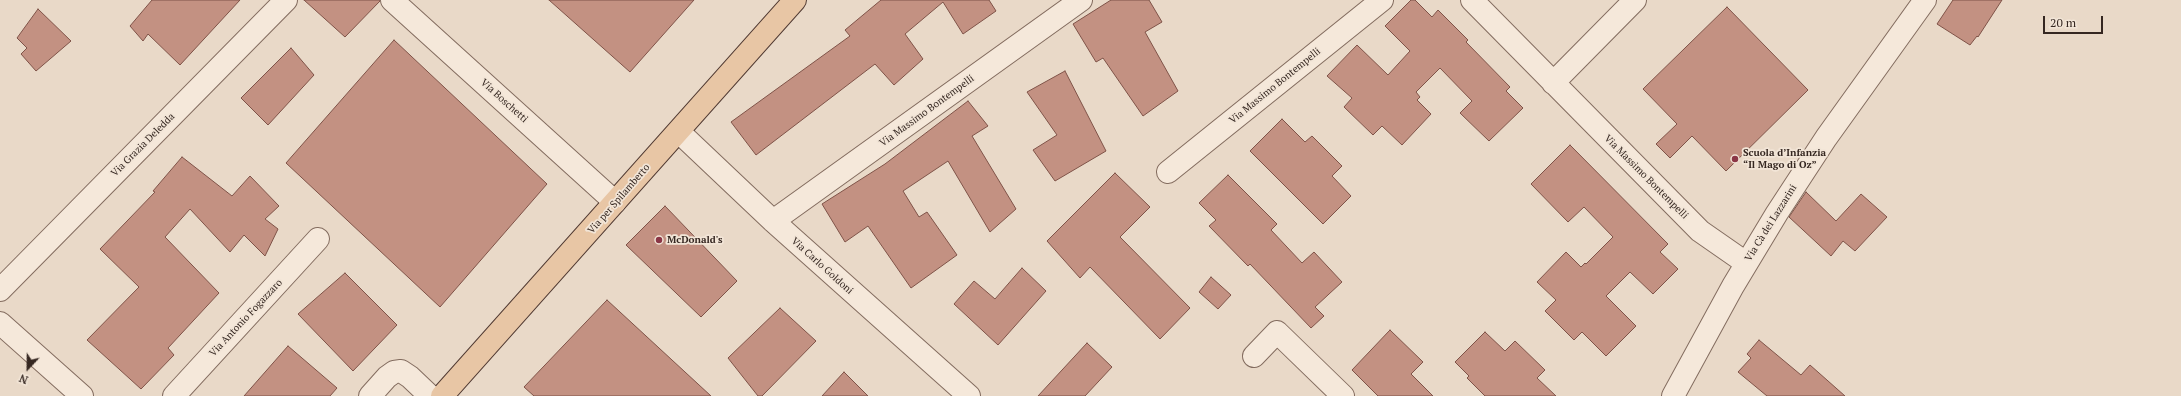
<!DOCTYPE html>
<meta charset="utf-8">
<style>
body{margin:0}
#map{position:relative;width:2181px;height:396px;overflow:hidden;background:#e9d9c8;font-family:"PT Serif",serif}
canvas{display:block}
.north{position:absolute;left:8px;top:348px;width:40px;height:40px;-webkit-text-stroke:3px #f2e5d7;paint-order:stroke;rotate:202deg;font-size:11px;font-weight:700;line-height:16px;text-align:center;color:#352721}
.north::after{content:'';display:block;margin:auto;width:14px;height:18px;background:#352721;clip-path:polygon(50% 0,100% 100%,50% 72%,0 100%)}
.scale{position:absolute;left:2043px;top:16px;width:60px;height:18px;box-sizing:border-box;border:2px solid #352721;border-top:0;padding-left:5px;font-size:12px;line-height:14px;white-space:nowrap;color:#352721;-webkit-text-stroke:3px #f2e5d7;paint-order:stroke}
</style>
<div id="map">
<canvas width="2181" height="396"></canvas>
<div class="north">N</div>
<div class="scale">20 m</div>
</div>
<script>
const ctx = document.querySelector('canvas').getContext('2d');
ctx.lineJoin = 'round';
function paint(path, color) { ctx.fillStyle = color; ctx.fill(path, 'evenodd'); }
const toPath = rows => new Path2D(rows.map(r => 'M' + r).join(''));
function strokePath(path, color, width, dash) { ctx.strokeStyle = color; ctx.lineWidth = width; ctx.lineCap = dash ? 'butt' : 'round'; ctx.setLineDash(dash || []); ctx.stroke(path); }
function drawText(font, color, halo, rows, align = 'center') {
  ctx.font = font + ' "PT Serif",serif'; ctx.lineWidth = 3.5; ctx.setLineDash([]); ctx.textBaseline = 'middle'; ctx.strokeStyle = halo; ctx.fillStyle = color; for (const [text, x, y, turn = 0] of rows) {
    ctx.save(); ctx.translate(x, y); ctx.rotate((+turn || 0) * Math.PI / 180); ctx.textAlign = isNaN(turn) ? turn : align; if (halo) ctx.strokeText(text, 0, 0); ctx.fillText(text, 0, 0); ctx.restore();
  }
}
const building = toPath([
 [152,0,240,0,180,65,148,34,143,41,130,26,152,0],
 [304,0,380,0,380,1,345,37,304,0],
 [549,0,694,0,630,72,549,0],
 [881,0,989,0,996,11,963,34,943,2,905,34,923,59,894,85,875,64,756,155,731,122,850,36,845,30,881,0],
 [1111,0,1149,0,1162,22,1145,32,1178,91,1143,116,1103,58,1096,62,1073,24,1111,0],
 [1411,0,1415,0,1432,17,1438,10,1468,40,1466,42,1510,87,1506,91,1523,108,1489,141,1460,113,1472,101,1440,68,1416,92,1420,97,1417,100,1431,114,1402,145,1382,126,1373,135,1344,107,1352,98,1327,76,1357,45,1388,75,1410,51,1385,26,1411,0],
 [1953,0,2002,0,1978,37,1977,36,1970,45,1937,24,1953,0],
 [1727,7,1808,90,1726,171,1692,136,1670,158,1656,144,1677,124,1643,89,1727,7],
 [38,9,71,41,36,71,21,54,27,48,17,38,38,9],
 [394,40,547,184,440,307,286,163,394,40],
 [291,48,314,75,268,125,241,98,291,48],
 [1065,71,1106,151,1055,181,1033,150,1057,135,1027,92,1065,71],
 [968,101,988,126,972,136,1016,209,990,232,948,161,903,191,919,217,927,212,957,255,911,288,868,226,845,242,822,204,885,164,968,101],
 [1282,119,1305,142,1312,136,1342,166,1332,176,1351,196,1323,224,1250,151,1282,119],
 [1570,145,1668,244,1660,252,1678,269,1653,294,1630,272,1606,296,1636,326,1606,356,1582,332,1574,340,1545,311,1556,300,1537,282,1566,252,1581,267,1585,263,1586,264,1613,237,1584,207,1568,222,1531,184,1570,145],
 [182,157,232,196,250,176,279,206,265,219,278,229,265,256,244,235,230,252,190,209,165,237,219,293,168,348,174,355,141,389,87,340,139,287,100,249,155,192,153,191,182,157],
 [1115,173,1150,207,1120,237,1190,308,1160,339,1090,267,1080,278,1047,241,1115,173],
 [1228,175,1277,224,1271,230,1302,263,1314,252,1342,282,1315,307,1324,316,1311,328,1250,264,1248,266,1209,226,1216,220,1199,203,1228,175],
 [1806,192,1836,221,1861,194,1887,217,1855,251,1843,241,1831,256,1789,217,1806,192],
 [665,206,737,281,701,317,626,245,665,206],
 [1022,268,1046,291,998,345,954,304,974,281,995,299,1022,268],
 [345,273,397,325,353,371,298,314,345,273],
 [1211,277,1231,295,1218,309,1199,292,1211,277],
 [607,300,711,396,534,396,524,387,607,300],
 [780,308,816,341,762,396,758,396,728,358,780,308],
 [1390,330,1423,362,1411,374,1433,396,1378,396,1352,370,1390,330],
 [1485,332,1505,351,1515,341,1545,370,1537,378,1556,396,1485,396,1467,378,1469,376,1455,362,1485,332],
 [1759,340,1801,375,1810,365,1845,396,1767,396,1738,372,1751,358,1747,354,1759,340],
 [1087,343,1112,367,1085,396,1038,396,1087,343],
 [288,346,337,388,330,396,244,396,288,346],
 [844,372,868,396,822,396,844,372]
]);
const minor = toPath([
 [392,0,615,202],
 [1472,0,1700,231,1746,263],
 [1553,83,1635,0],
 [679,132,773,221,969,396],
 [1168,172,1382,0],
 [773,221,1081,0],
 [0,290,286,0],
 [0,323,82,396],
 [1254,356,1277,332,1343,396],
 [174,396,318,239],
 [370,396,387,377,394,372,401,371,410,377,430,396],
 [1673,396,1733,286,1777,213,1826,138,1925,0]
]);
const major = toPath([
 [442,396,795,0]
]);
const markers = [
 [1735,159,4,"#8b3646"],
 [659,240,4,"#8b3646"]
];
const streetNames = [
 ["Via Massimo Bontempelli",1275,86,-39],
 ["Via Boschetti",504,101,42],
 ["Via Massimo Bontempelli",927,111,-36],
 ["Via Grazia Deledda",143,145,-45],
 ["Via Massimo Bontempelli",1646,177,45],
 ["Via per Spilamberto",619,199,-49],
 ["Via Cà dei Lazzarini",1771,223,-58],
 ["Via Carlo Goldoni",822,266,42],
 ["Via Antonio Fogazzaro",246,318,-47]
];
const poiNames = [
 ["Scuola d’Infanzia",1743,153],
 ["“Il Mago di Oz”",1743,165],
 ["McDonald's",667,240]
];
paint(building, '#c39182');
strokePath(building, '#7f5348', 1);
strokePath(minor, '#836c5f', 24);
strokePath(major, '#523b33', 24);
strokePath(minor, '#f5e8da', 22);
strokePath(major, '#e8c6a5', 22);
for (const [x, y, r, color] of markers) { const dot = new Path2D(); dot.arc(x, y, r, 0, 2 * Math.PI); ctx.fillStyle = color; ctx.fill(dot); strokePath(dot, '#f2e5d7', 1.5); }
drawText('10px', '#352721', '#f2e5d7', streetNames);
drawText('bold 10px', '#352721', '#f2e5d7', poiNames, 'left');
</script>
